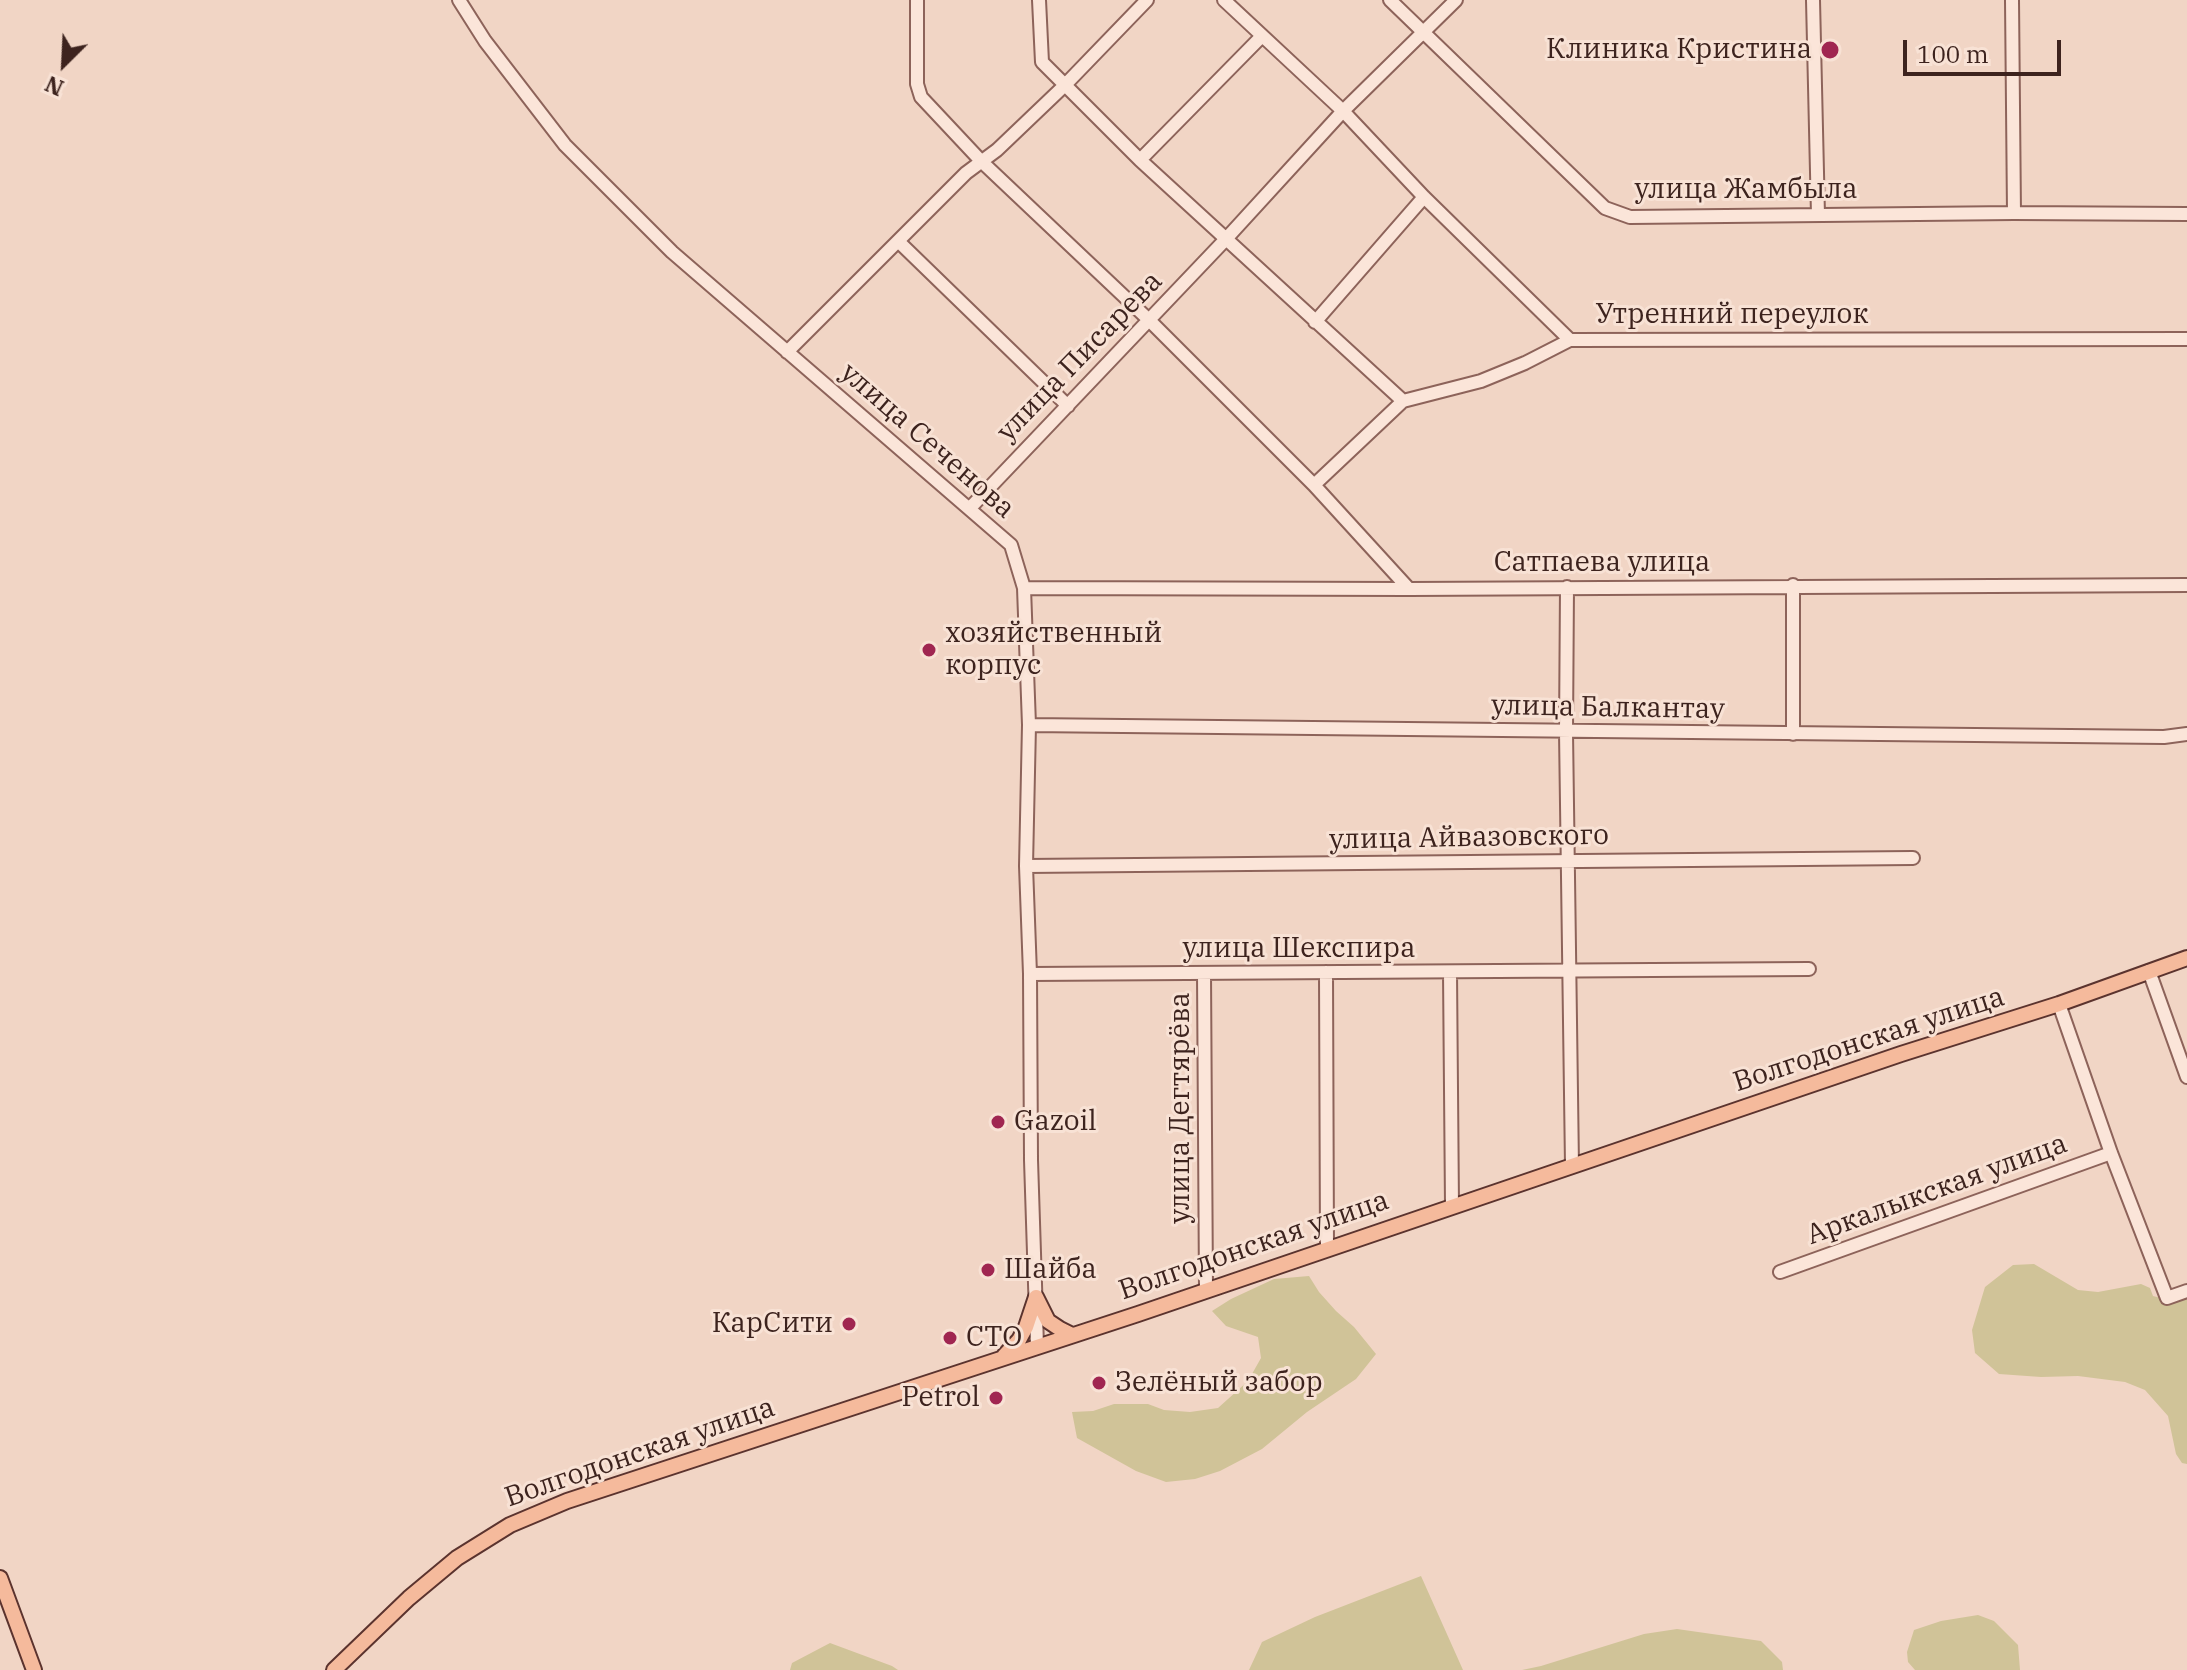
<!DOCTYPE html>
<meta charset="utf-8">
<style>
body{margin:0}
#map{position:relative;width:2187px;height:1670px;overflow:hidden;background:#f1d5c5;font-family:"IBM Plex Serif",serif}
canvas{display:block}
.north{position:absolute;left:24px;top:24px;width:80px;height:80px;-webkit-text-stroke:6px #f8e2d5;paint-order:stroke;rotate:204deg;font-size:22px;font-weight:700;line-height:32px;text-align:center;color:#3d231e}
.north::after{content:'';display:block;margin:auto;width:28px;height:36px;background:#3d231e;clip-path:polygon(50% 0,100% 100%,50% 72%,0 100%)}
.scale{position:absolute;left:1903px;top:40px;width:158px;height:36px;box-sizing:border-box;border:4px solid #3d231e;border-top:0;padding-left:10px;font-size:24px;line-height:28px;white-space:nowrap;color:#3d231e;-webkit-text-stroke:6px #f8e2d5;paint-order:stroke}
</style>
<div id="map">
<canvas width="2187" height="1670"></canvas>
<div class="north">N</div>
<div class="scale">100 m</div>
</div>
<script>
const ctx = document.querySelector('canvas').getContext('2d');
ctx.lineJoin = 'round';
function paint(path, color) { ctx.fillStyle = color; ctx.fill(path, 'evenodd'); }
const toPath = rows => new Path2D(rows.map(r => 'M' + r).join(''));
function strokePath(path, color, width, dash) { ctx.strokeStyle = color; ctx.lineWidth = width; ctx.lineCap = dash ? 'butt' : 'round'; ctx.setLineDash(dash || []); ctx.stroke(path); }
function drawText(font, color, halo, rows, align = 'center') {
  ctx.font = font + ' "IBM Plex Serif",serif'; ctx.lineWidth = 6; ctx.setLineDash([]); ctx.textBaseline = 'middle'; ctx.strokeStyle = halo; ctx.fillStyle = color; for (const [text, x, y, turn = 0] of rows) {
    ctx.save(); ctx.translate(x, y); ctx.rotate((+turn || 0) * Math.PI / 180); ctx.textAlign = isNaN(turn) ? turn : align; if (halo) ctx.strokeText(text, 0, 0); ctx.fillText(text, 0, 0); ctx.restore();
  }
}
const green = toPath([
 [2034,1264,2078,1290,2098,1292,2141,1284,2150,1288,2153,1296,2173,1301,2187,1297,2187,1464,2182,1463,2176,1454,2168,1416,2145,1390,2125,1382,2078,1376,2041,1377,1999,1374,1975,1353,1972,1330,1985,1287,2013,1265],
 [1309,1276,1319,1292,1336,1311,1354,1327,1376,1354,1356,1379,1307,1412,1262,1449,1220,1471,1195,1479,1166,1482,1136,1471,1077,1438,1072,1412,1093,1411,1114,1404,1148,1404,1164,1410,1190,1412,1218,1408,1248,1381,1261,1358,1258,1337,1226,1326,1212,1311,1231,1299,1274,1279],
 [1421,1576,1463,1670,1249,1670,1262,1642,1315,1617],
 [1978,1615,1994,1621,2018,1645,2020,1670,1915,1670,1908,1662,1907,1652,1914,1630,1941,1621],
 [1677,1629,1761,1641,1782,1662,1783,1670,1522,1670,1541,1666,1644,1634],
 [830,1643,892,1666,898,1670,790,1670,792,1663]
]);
const minor = toPath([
 [459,0,485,41,565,145,672,252,1011,545,1024,588,1029,725,1026,866,1030,974,1031,1160,1037,1346],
 [917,0,917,84,921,97,981,161,1149,320,1314,485,1409,589],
 [1039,0,1042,62,1140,160,1403,401],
 [1224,0,1343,111,1424,197,1570,340,2187,339],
 [1390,0,1605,208,1630,217,2014,213,2187,214],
 [1813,0,1818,215],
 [2012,0,2014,213],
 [1140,160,1261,37],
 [899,242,1068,406],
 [1315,322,1424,197],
 [787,352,966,173,997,150,1064,86,1147,0],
 [1314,485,1403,401,1481,381,1525,363,1570,340],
 [970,508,1225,240,1343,111,1456,0],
 [1567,587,1566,732,1572,1166],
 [1024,588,1409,589,2187,585],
 [1029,725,2164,737,2187,734],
 [1793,734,1793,585],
 [1026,866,1913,858],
 [2149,971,2187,1077],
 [1326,972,1327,1250],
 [1450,972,1452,1206],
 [1204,973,1206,1290],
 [1030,974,1809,969],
 [2059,1004,2111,1153,2167,1298,2187,1291],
 [1780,1272,2111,1153]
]);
const major = toPath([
 [1036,1297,1048,1321,1060,1329,1072,1335],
 [1004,1356,1019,1340,1026,1327,1036,1297],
 [0,1578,34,1670],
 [334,1670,409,1598,457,1558,510,1525,567,1501,1138,1314,1901,1054,2059,1004,2187,958]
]);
const markers = [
 [1830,50,10,"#a02651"],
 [929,650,8,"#a02651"],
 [998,1122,8,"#a02651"],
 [988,1270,8,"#a02651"],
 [849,1324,8,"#a02651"],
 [950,1338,8,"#a02651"],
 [1099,1383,8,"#a02651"],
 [996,1398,8,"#a02651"]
];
const poiNames = [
 ["Клиника Кристина",1812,50,"right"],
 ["хозяйственный",945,634],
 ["корпус",945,666],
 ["Gazoil",1014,1122],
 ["Шайба",1004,1270],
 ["КарСити",833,1324,"right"],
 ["СТО",966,1338],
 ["Зелёный забор",1115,1383],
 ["Petrol",980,1398,"right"]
];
const streetNames = [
 ["улица Жамбыла",1746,190],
 ["Утренний переулок",1732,315],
 ["улица Писарева",1080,357,-46],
 ["улица Сеченова",927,441,41],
 ["Сатпаева улица",1602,563],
 ["улица Балкантау",1608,708,1],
 ["улица Айвазовского",1469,838,-1],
 ["улица Шекспира",1299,949],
 ["Волгодонская улица",1869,1040,-18],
 ["улица Дегтярёва",1181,1108,-90],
 ["Аркалыкская улица",1937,1190,-20],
 ["Волгодонская улица",1254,1246,-19],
 ["Волгодонская улица",640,1453,-19]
];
paint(green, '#d0c398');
strokePath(minor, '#8d635a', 16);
strokePath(major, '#5b332e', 18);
strokePath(minor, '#fbe5d9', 12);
strokePath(major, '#f5ba9c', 14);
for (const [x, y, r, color] of markers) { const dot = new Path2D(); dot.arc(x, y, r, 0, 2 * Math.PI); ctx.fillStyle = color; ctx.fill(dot); strokePath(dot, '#f8e2d5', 3); }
drawText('28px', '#3d231e', '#f8e2d5', poiNames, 'left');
drawText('28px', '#3d231e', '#f8e2d5', streetNames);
</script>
